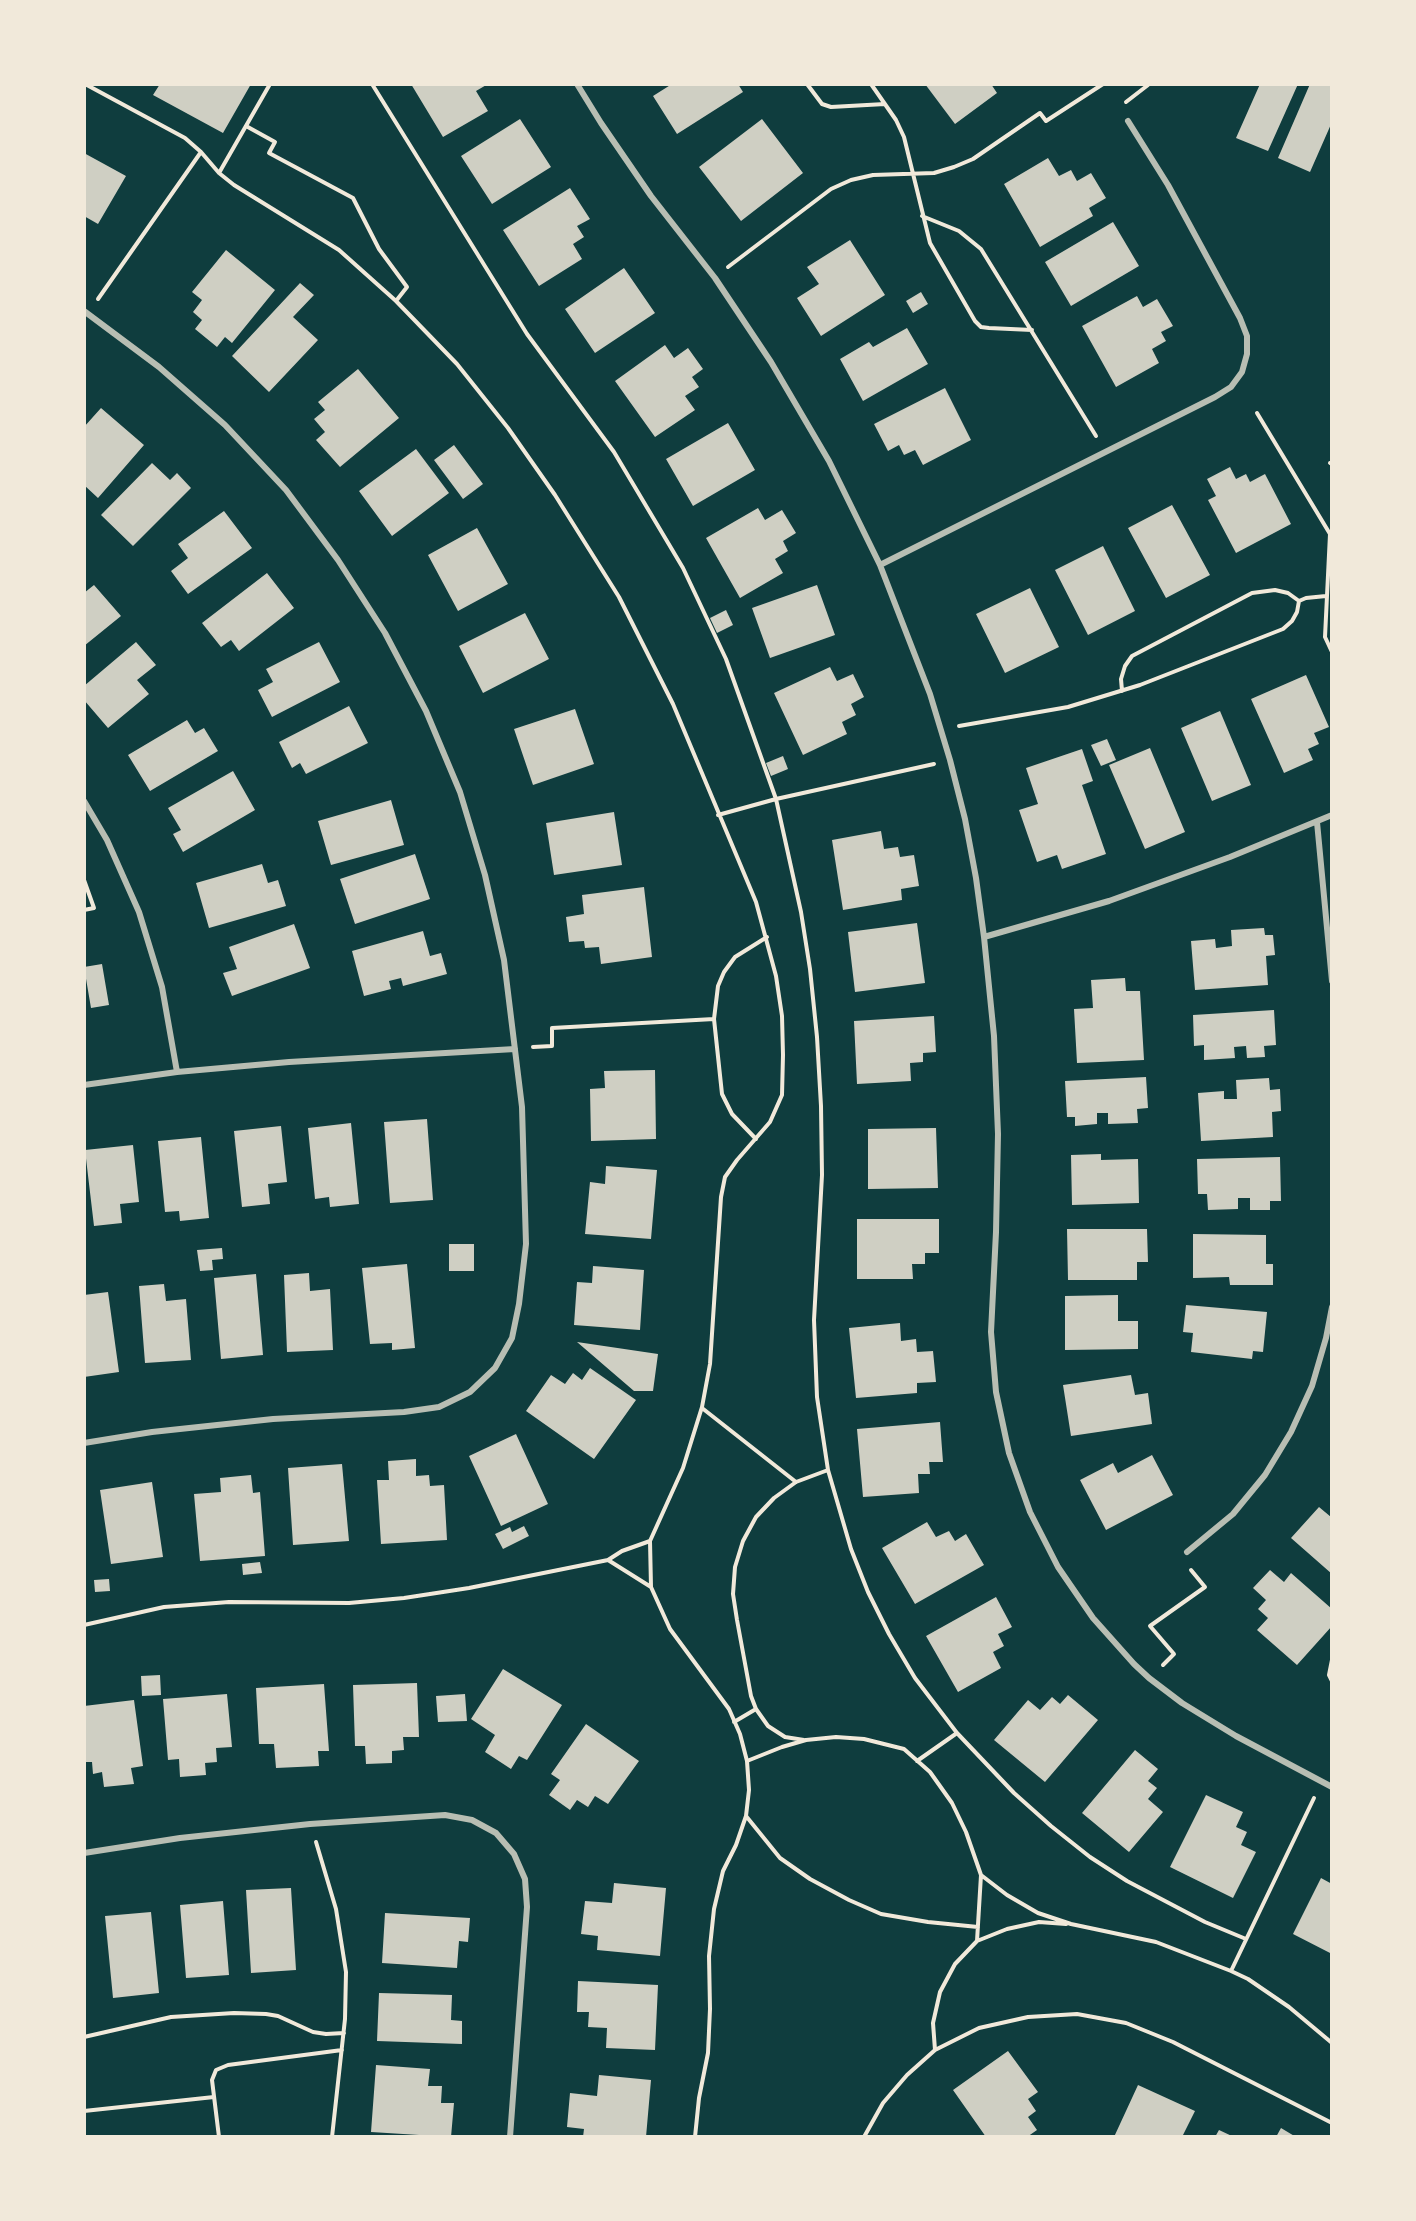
<!DOCTYPE html>
<style>
body{margin:0}
#map{position:relative;width:1416px;height:2221px;overflow:hidden;background:#0f3d3e;font-family:Karla,sans-serif}
canvas{display:block}
.frame{position:absolute;inset:0;border:86px solid #f1e9da;pointer-events:none}
</style>
<div id="map">
<canvas width="1416" height="2221"></canvas>
<div class="frame"></div>
</div>
<script>
const ctx = document.querySelector('canvas').getContext('2d');
ctx.lineJoin = 'round';
function paint(path, color) { ctx.fillStyle = color; ctx.fill(path, 'evenodd'); }
const toPath = rows => new Path2D(rows.map(r => 'M' + r).join(''));
function strokePath(path, color, width, dash) { ctx.strokeStyle = color; ctx.lineWidth = width; ctx.lineCap = dash ? 'butt' : 'round'; ctx.setLineDash(dash || []); ctx.stroke(path); }
const building = toPath([
 [160,84,251,84,223,133,153,95],
 [411,84,488,84,476,91,488,111,443,137],
 [672,84,738,84,743,92,677,134,653,96],
 [925,84,991,84,997,93,955,124],
 [1260,84,1298,84,1268,151,1236,138],
 [1310,84,1327,84,1332,86,1332,122,1310,172,1278,158],
 [520,119,551,167,492,204,461,156],
 [762,119,803,173,741,221,699,167],
 [84,153,126,176,98,224,84,216],
 [1048,158,1059,176,1071,170,1077,181,1091,173,1106,198,1089,208,1093,216,1040,247,1004,184],
 [570,188,590,219,577,226,584,237,573,244,582,259,539,286,503,230],
 [1113,222,1139,266,1071,306,1045,262],
 [850,240,885,295,821,336,797,298,819,284,807,267],
 [226,250,275,290,232,343,225,337,217,347,195,329,202,320,193,312,202,300,192,292],
 [624,268,655,313,595,353,565,309],
 [300,283,314,295,293,317,318,340,269,392,232,356],
 [921,292,928,304,913,313,906,301],
 [1137,296,1143,307,1157,299,1173,326,1161,332,1166,341,1152,349,1159,363,1116,387,1082,326],
 [907,328,928,364,863,401,840,359,869,342,873,347],
 [665,345,674,358,688,348,703,369,692,377,699,387,685,396,695,410,655,437,615,381],
 [358,369,399,418,340,467,316,440,325,432,314,419,325,410,318,402],
 [945,388,971,440,923,465,915,450,904,455,899,445,888,451,874,424],
 [101,408,144,445,98,498,84,485,84,427],
 [728,423,755,470,693,506,666,459],
 [454,445,483,484,463,499,434,460],
 [416,449,449,493,392,536,359,491],
 [152,463,170,480,177,473,191,488,133,546,101,515],
 [1230,467,1236,479,1246,474,1250,482,1265,474,1291,524,1236,553,1208,500,1216,496,1207,479],
 [1172,505,1210,575,1166,598,1128,528],
 [758,508,765,520,782,510,796,533,783,541,788,551,775,559,783,573,740,598,706,538],
 [224,511,252,548,188,594,171,571,188,558,178,544],
 [477,528,508,584,458,611,428,555],
 [1103,546,1135,611,1088,635,1055,570],
 [267,573,294,608,239,651,231,640,221,647,202,623],
 [94,585,121,616,84,646,84,593],
 [817,585,835,635,770,658,752,608],
 [1030,588,1059,647,1005,673,976,614],
 [726,610,733,625,717,633,710,618],
 [525,613,549,659,483,693,459,646],
 [136,642,156,665,137,680,149,694,108,728,84,700,84,686],
 [319,642,340,682,272,717,258,690,273,682,266,669],
 [830,667,837,681,853,674,864,697,851,704,856,715,842,722,847,734,803,755,774,693],
 [1306,675,1329,727,1314,733,1319,744,1308,749,1313,760,1284,773,1251,699],
 [349,706,368,743,306,774,300,763,292,768,279,742],
 [575,709,594,764,533,785,514,729],
 [1220,711,1251,785,1212,801,1181,728],
 [187,720,195,733,204,728,218,751,150,791,128,755],
 [1107,739,1116,760,1101,766,1091,745],
 [1150,748,1185,832,1145,849,1109,765],
 [1082,749,1093,781,1082,785,1106,854,1062,869,1057,855,1037,862,1019,810,1038,804,1026,768],
 [783,756,788,769,771,776,766,763],
 [233,771,255,810,183,852,173,834,181,830,168,808],
 [391,800,404,845,331,865,318,821],
 [614,812,622,865,554,875,546,823],
 [881,831,884,849,898,847,900,857,914,855,919,886,901,889,902,900,843,910,832,840],
 [415,854,430,899,355,924,340,879],
 [262,864,268,883,278,880,286,906,209,928,196,883],
 [644,887,652,957,601,964,599,947,585,948,584,941,569,942,566,917,584,914,582,895],
 [917,923,925,983,855,992,848,932],
 [294,924,310,968,232,996,223,973,237,969,229,947],
 [1264,928,1265,935,1273,935,1275,955,1266,956,1268,985,1195,990,1191,941,1215,939,1216,948,1232,946,1231,930],
 [423,931,430,956,441,953,447,974,403,986,401,978,389,981,391,989,364,996,352,951],
 [102,964,109,1005,91,1008,84,967],
 [1125,978,1126,991,1140,991,1144,1060,1077,1063,1074,1009,1093,1008,1091,980],
 [1274,1010,1276,1045,1264,1046,1265,1057,1247,1058,1246,1046,1234,1047,1235,1058,1204,1060,1204,1045,1194,1046,1193,1015],
 [934,1016,936,1052,923,1053,923,1062,910,1063,911,1081,857,1084,854,1021],
 [655,1070,656,1139,591,1141,590,1089,605,1088,604,1071],
 [1146,1077,1148,1108,1137,1109,1138,1123,1108,1124,1108,1113,1097,1113,1097,1124,1075,1126,1075,1117,1067,1117,1065,1081],
 [1269,1078,1270,1090,1280,1089,1281,1111,1272,1112,1273,1137,1201,1141,1198,1093,1224,1091,1224,1099,1237,1099,1236,1080],
 [427,1119,433,1200,390,1203,384,1122],
 [351,1123,359,1204,330,1207,329,1197,315,1199,308,1128],
 [281,1126,287,1182,268,1184,270,1204,242,1207,234,1131],
 [936,1128,938,1188,868,1189,868,1129],
 [201,1137,209,1218,180,1221,179,1211,165,1212,158,1141],
 [133,1145,139,1202,120,1204,122,1223,94,1226,85,1150],
 [1101,1154,1101,1160,1138,1159,1139,1203,1072,1205,1071,1155],
 [1280,1157,1281,1201,1270,1201,1270,1210,1250,1210,1250,1198,1238,1198,1238,1209,1208,1210,1207,1194,1198,1194,1197,1159],
 [606,1166,657,1170,651,1239,585,1234,590,1182,605,1184],
 [857,1219,939,1219,939,1253,925,1253,925,1264,912,1264,913,1279,857,1279],
 [1067,1229,1147,1229,1148,1262,1137,1262,1137,1280,1068,1280],
 [1193,1234,1266,1235,1266,1264,1273,1264,1273,1285,1230,1285,1229,1277,1193,1278],
 [449,1244,474,1244,474,1271,449,1271],
 [222,1248,223,1259,212,1260,213,1270,200,1271,197,1250],
 [407,1264,415,1348,392,1350,392,1343,370,1344,362,1268],
 [593,1266,644,1270,640,1330,574,1325,577,1282,592,1283],
 [309,1273,310,1291,330,1289,333,1350,287,1352,284,1275],
 [256,1274,263,1355,221,1359,214,1278],
 [164,1284,166,1301,186,1299,191,1360,145,1363,139,1286],
 [108,1292,119,1372,84,1377,84,1295],
 [1118,1295,1118,1321,1138,1321,1138,1349,1065,1350,1065,1296],
 [1186,1305,1267,1312,1263,1352,1253,1351,1252,1359,1191,1352,1193,1333,1183,1332],
 [900,1323,901,1341,916,1339,917,1352,933,1351,936,1382,917,1383,917,1393,856,1398,849,1328],
 [577,1342,658,1354,653,1391,634,1391],
 [590,1368,636,1400,594,1459,526,1411,551,1375,565,1384,573,1373,582,1380],
 [1131,1375,1135,1395,1148,1393,1152,1424,1071,1436,1063,1385],
 [940,1422,943,1462,929,1462,930,1474,918,1474,919,1493,863,1497,857,1429],
 [516,1434,548,1504,501,1526,469,1456],
 [1152,1455,1173,1495,1106,1530,1080,1480,1113,1463,1118,1473],
 [416,1459,416,1476,429,1475,430,1486,444,1485,447,1540,381,1544,377,1480,389,1480,388,1461],
 [342,1464,349,1541,293,1545,288,1468],
 [251,1475,253,1493,260,1492,265,1556,200,1561,194,1494,221,1492,220,1478],
 [152,1482,163,1557,111,1564,100,1490],
 [1319,1507,1331,1517,1332,1516,1332,1574,1291,1538],
 [927,1522,936,1537,949,1531,955,1541,966,1534,984,1565,915,1604,882,1548],
 [524,1526,529,1536,503,1549,495,1534,510,1527,512,1532],
 [260,1562,262,1573,243,1575,242,1564],
 [1270,1570,1284,1582,1291,1573,1332,1609,1332,1626,1297,1665,1257,1630,1268,1618,1258,1609,1266,1600,1253,1588],
 [109,1579,110,1591,95,1592,94,1580],
 [996,1597,1012,1627,998,1634,1004,1646,993,1652,1001,1668,958,1692,926,1636],
 [503,1669,562,1705,527,1760,519,1756,511,1769,485,1752,495,1735,471,1719],
 [160,1675,161,1695,142,1696,141,1676],
 [417,1683,419,1737,403,1737,404,1750,392,1751,392,1763,366,1764,365,1746,355,1746,353,1685],
 [324,1684,329,1751,318,1751,319,1766,276,1768,274,1744,259,1744,256,1688],
 [227,1694,232,1747,216,1748,217,1762,205,1763,206,1775,180,1777,179,1759,168,1760,163,1699],
 [465,1694,467,1721,438,1722,436,1696],
 [1068,1695,1098,1720,1045,1782,994,1740,1028,1700,1040,1710,1052,1697,1060,1704],
 [134,1700,143,1766,131,1768,134,1784,104,1787,102,1772,93,1774,92,1762,84,1762,84,1706],
 [586,1724,639,1761,608,1804,595,1796,588,1807,577,1800,570,1810,549,1795,560,1780,551,1774],
 [1135,1750,1158,1769,1148,1781,1157,1788,1148,1799,1163,1812,1129,1852,1082,1813],
 [1206,1795,1243,1812,1236,1827,1247,1832,1241,1845,1256,1852,1233,1898,1170,1867],
 [1321,1878,1332,1884,1332,1954,1293,1934],
 [614,1883,666,1888,660,1956,597,1950,598,1936,581,1934,585,1901,612,1903],
 [291,1888,296,1970,251,1973,246,1890],
 [223,1901,229,1975,186,1978,180,1905],
 [151,1912,159,1993,113,1998,105,1916],
 [385,1913,470,1918,468,1942,459,1941,457,1968,382,1963],
 [578,1981,658,1985,655,2050,606,2048,607,2028,588,2027,589,2012,577,2012],
 [379,1993,452,1995,451,2020,462,2021,462,2044,377,2041],
 [1008,2051,1038,2092,1028,2099,1036,2111,1028,2117,1037,2130,1027,2137,986,2137,953,2090],
 [376,2065,430,2069,428,2086,442,2086,441,2103,454,2103,451,2137,371,2132],
 [599,2075,651,2080,646,2137,583,2137,584,2129,567,2127,570,2093,597,2096],
 [1138,2085,1195,2111,1182,2137,1114,2137],
 [1281,2128,1296,2137,1276,2137],
 [1219,2130,1234,2137,1215,2137]
]);
const path = toPath([
 [85,84,185,138,201,152,219,173,234,185,339,250,396,301,457,364,508,428,555,495,619,597,673,704,756,902,776,976,782,1016,783,1055,782,1095,770,1122,737,1160,725,1177,721,1197,710,1364,702,1407,683,1468,650,1541],
 [372,84,527,334,614,452,683,568,726,659,776,799,801,912,810,969,817,1037,821,1106,822,1175,814,1320,817,1397,828,1470,851,1549,868,1592,889,1634,915,1678,957,1733,1014,1793,1051,1826,1090,1857,1127,1881,1205,1922,1246,1939],
 [807,84,822,104,831,107,885,104],
 [871,84,896,120,904,137,930,243,975,321,981,327,989,328,1032,330],
 [1126,102,1148,85,1147,84],
 [246,126,275,142,269,153,353,198,379,249,407,287,396,301],
 [219,173,270,84],
 [922,216,959,231,981,249,1096,436],
 [728,267,831,189,851,180,873,175,934,173,954,167,973,159,1040,113,1046,121,1103,84],
 [98,299,201,152],
 [1257,413,1330,534,1325,637,1332,652],
 [1330,463,1332,464],
 [1122,691,1121,679,1125,666,1132,656,1252,593,1275,590,1288,593,1299,601],
 [959,726,1068,707,1140,685,1283,629,1292,621,1297,612,1299,601,1306,598,1326,596],
 [718,815,776,799,934,764],
 [84,880,94,908,84,910],
 [533,1047,552,1046,552,1028,714,1019],
 [756,1139,732,1114,722,1094,714,1019,718,986,724,972,735,957,767,937],
 [702,1408,796,1482],
 [651,1587,670,1629,729,1709,740,1734,747,1761,749,1790,746,1816,736,1845,723,1871,714,1909,709,1956,710,2009,708,2053,699,2098,695,2137],
 [84,1625,164,1607,229,1602,349,1603,404,1598,469,1588,608,1560,622,1551,650,1541,651,1587,608,1560],
 [1332,1660,1329,1675,1332,1681],
 [1163,1665,1174,1654,1150,1626,1205,1587,1191,1570],
 [734,1722,756,1709],
 [804,1740,785,1737,768,1726,756,1709,751,1696,737,1620,733,1594,735,1567,743,1541,756,1517,774,1498,796,1482,828,1470],
 [747,1761,782,1747,806,1740,836,1737,864,1739,904,1749,930,1772,952,1803,966,1832,981,1875,977,1941],
 [917,1761,957,1733],
 [746,1816,780,1858,810,1879,849,1900,881,1914,928,1922,978,1927],
 [316,1842,336,1909,346,1972,345,2019,332,2137],
 [981,1875,1007,1895,1038,1913,1071,1924,1156,1942,1231,1971,1248,1979,1289,2007,1332,2043],
 [1231,1971,1314,1798],
 [84,2037,171,2017,234,2013,266,2014,278,2016,313,2032,326,2034,344,2033],
 [935,2050,933,2023,940,1992,955,1964,977,1941,1007,1929,1039,1922,1066,1924],
 [84,2111,214,2097],
 [219,2137,212,2080,216,2070,228,2065,342,2050],
 [864,2137,883,2103,907,2075,935,2050,979,2028,1028,2017,1077,2014,1126,2023,1173,2042,1332,2123]
]);
const minor = toPath([
 [577,84,601,123,651,196,715,278,771,362,829,461,880,565,930,694,950,760,965,819,976,878,984,937,994,1036,998,1134,996,1232,991,1332,996,1392,1009,1453,1030,1512,1058,1567,1093,1618,1134,1664,1149,1678,1182,1703,1236,1736,1332,1787],
 [84,311,159,367,225,425,286,490,338,560,385,633,426,711,460,792,485,875,504,960,522,1107,526,1244,519,1304,512,1338,495,1368,470,1392,439,1407,404,1412,273,1419,152,1432,84,1443],
 [880,565,1215,397,1231,387,1242,372,1247,354,1247,336,1240,318,1168,185,1128,121],
 [84,801,107,840,139,912,162,987,177,1072],
 [1317,822,1332,981],
 [984,937,1109,901,1230,857,1332,815],
 [84,1085,177,1072,289,1062,515,1049],
 [1187,1552,1233,1514,1265,1475,1291,1432,1312,1386,1326,1338,1332,1307],
 [84,1853,180,1838,310,1824,445,1815,472,1820,496,1833,514,1854,525,1879,527,1907,510,2137]
]);
paint(building, '#cfcfc3');
strokePath(path, '#f1e9da', 4);
strokePath(minor, '#b8beb3', 6);
</script>
